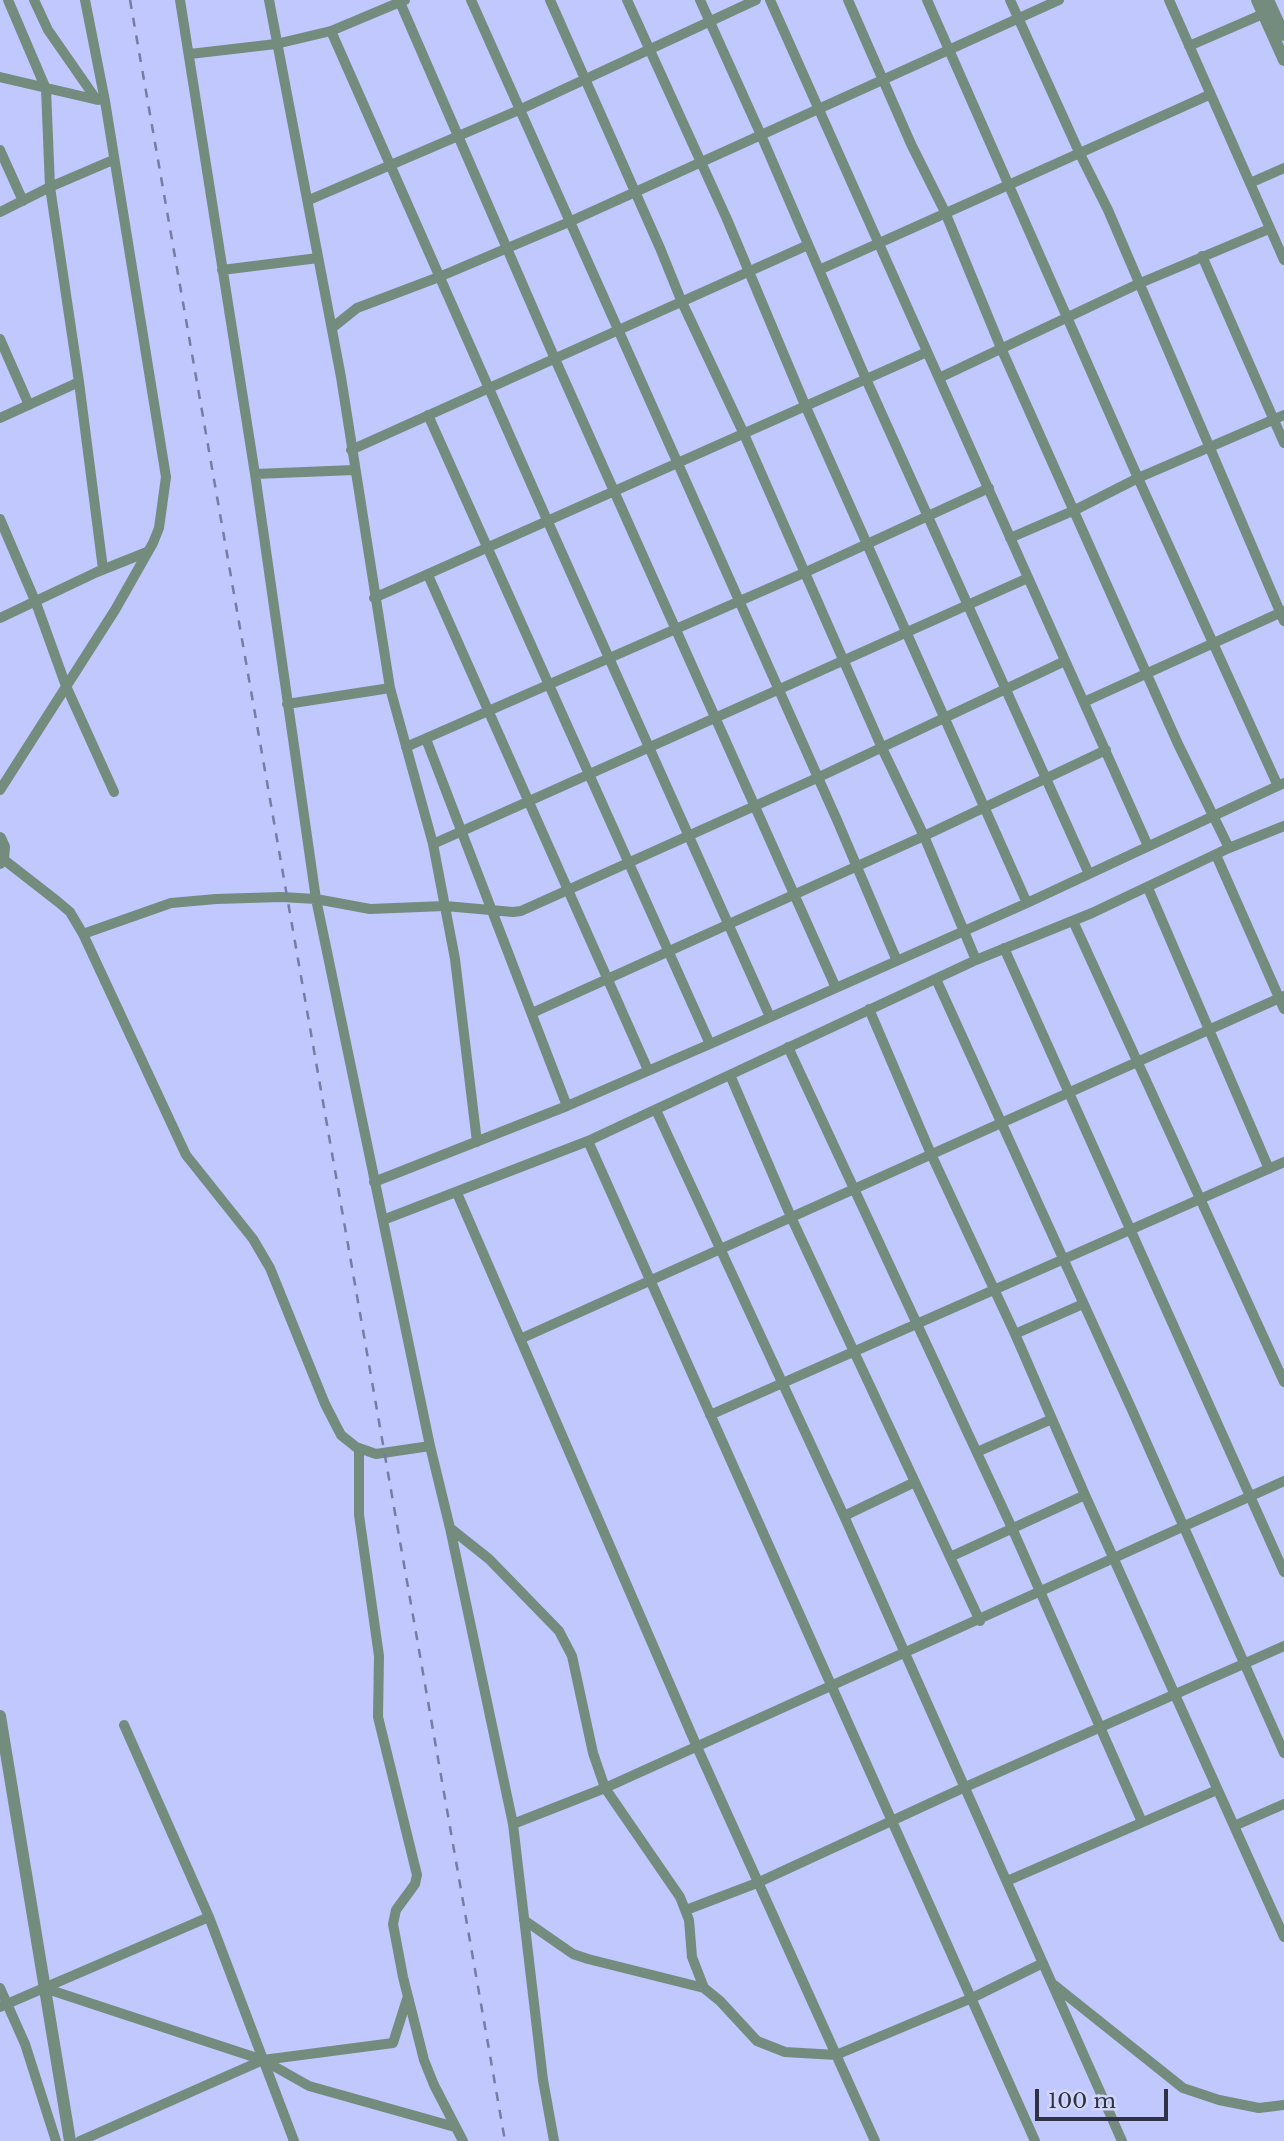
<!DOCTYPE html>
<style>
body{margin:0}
#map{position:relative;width:1284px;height:2141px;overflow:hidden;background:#c0c8fe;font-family:"Libre Baskerville",serif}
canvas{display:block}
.scale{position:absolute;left:1035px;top:2089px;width:133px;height:32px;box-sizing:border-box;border:4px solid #2f3247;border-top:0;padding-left:9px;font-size:21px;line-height:24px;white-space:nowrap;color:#2f3247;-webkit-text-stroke:5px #d2d7f8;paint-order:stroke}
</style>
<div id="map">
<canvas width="1284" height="2141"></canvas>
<div class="scale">100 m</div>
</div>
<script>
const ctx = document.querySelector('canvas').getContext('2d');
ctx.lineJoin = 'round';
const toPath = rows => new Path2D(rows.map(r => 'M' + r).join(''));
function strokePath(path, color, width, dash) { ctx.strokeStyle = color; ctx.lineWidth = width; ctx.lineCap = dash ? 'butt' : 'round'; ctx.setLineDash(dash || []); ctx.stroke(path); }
const minor = toPath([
 [8,0,46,89,50,187,79,382,103,569],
 [34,0,48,30,96,99],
 [180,0,255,474,316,899,430,1446,450,1528,513,1824,543,2080,554,2141],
 [269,0,341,377,390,688,433,844,455,959,477,1142],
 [399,0,555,359,836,988],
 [471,0,837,820,897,961],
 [550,0,660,248,681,300,743,432,882,748,924,836,976,960],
 [627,0,726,217,805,405,1027,903],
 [700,0,761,135,866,379,1089,874],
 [770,0,1148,846],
 [848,0,911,144,945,212,1001,348,1178,744,1229,848],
 [927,0,1138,478,1278,786],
 [1010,0,1079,152,1108,210,1284,621],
 [1169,0,1284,260],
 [331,31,548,522,770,1017],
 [1189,46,1263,14],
 [190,54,276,44,331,31,405,0],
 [0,77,98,100],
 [0,150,23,201],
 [1250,183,1284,168],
 [309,200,519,110,756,0],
 [0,212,50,187,113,160],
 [1202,256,1284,443],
 [222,270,318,258],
 [819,270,1209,95],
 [332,328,357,308,439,277,569,222,1059,0],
 [0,339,29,405],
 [939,378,1138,284,1269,229],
 [428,415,710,1044],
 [0,418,79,382],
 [351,450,808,245],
 [255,474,354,470],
 [0,519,36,603,66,686,114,792],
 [1010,538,1075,510,1138,478,1284,415],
 [428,575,648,1070],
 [374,598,927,352],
 [0,618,97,572,147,552],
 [1084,702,1284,611],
 [287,704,390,688],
 [426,739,567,1106],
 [406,747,806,572,989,488],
 [0,790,115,610,153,543,159,528,166,477,105,101,85,0],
 [433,844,1028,578],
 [1216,855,1284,1009],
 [3,859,57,901,70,912,83,934,186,1155,253,1239,270,1268,325,1404,341,1435,356,1447,376,1454,430,1446],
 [1148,888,1269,1169],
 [1073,921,1284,1382],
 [83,934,171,903,216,899,281,897,316,899,370,909,445,906,513,912,521,911,817,778,1065,661],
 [1004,948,1284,1572],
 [936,979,1132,1410,1284,1753],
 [869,1009,931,1154,1015,1334,1085,1495,1284,1937],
 [532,1013,924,836,1106,750],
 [788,1047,1012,1528,1142,1822],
 [730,1075,791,1217,980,1621],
 [656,1110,844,1516,1122,2141],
 [588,1141,1035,2141],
 [374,1182,567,1106,710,1044,1027,903,1284,783],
 [457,1193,697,1747,875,2141],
 [383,1220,588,1141,976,960,1092,913,1229,848,1284,826],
 [1015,1334,1083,1304],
 [520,1339,1284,996],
 [710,1415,1284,1162],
 [359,1448,359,1515,379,1656,378,1717,417,1875,415,1884,396,1910,393,1924,403,1977,424,2060,434,2085,463,2141],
 [977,1452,1052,1419],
 [844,1516,915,1482],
 [450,1528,489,1559,559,1631,572,1656,593,1753,605,1788,680,1897,689,1920,692,1957,704,1988],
 [950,1557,1085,1495],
 [124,1725,209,1917,294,2141],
 [513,1824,605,1788,1284,1481],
 [1234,1826,1284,1804],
 [1007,1881,1217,1790],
 [686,1910,757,1883,963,1788,1284,1646],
 [524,1920,573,1954,588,1959,704,1988,720,2001,757,2041,785,2052,836,2055,972,1998,1043,1963],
 [1054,1985,1183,2088,1219,2100,1259,2108,1284,2105],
 [0,1988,25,2044,56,2141],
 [44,1988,263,2060,309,2086,455,2127],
 [0,2007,209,1917],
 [80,2141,263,2060,393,2043,407,1999]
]);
const tertiary = toPath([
 [1257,0,1284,60],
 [1268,0,1284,35],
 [0,838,4,847,3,859,0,863],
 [0,1716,70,2141]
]);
const rail = toPath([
 [130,0,505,2141]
]);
strokePath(minor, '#738c7d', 10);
strokePath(tertiary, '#738c7d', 12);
strokePath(rail, '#777ca2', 2.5, [9, 9]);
</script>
